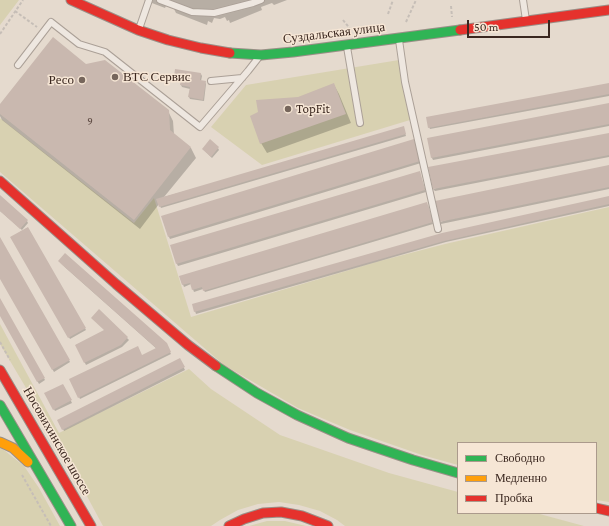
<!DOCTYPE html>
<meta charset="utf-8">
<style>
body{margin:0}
#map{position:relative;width:609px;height:526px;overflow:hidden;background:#e5dace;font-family:"Crimson Pro",serif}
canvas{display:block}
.legend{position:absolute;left:457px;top:442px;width:140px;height:72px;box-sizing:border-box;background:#f6e6d5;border:1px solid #ab9a8c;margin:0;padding:5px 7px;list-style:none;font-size:12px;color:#3a271f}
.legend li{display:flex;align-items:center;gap:8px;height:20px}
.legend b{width:20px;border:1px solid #ab9a8c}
.scale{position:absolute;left:467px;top:20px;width:83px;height:18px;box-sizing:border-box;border:2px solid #3a271f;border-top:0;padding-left:5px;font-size:12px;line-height:14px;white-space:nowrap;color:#3a271f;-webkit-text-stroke:3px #f6e6d5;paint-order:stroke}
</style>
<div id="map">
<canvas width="609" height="526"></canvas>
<ul class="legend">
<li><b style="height:5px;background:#30b455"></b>Свободно</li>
<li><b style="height:5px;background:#ff9f0a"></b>Медленно</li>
<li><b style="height:5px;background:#e5322d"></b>Пробка</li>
</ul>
<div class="scale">50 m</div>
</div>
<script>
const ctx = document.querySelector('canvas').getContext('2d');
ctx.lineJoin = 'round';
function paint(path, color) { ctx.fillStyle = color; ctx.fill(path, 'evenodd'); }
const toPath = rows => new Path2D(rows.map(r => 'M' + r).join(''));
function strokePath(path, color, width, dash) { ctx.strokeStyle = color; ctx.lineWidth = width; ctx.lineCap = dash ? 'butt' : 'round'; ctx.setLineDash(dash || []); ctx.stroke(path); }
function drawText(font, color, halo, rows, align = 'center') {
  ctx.font = font + ' "Crimson Pro",serif'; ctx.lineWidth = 3; ctx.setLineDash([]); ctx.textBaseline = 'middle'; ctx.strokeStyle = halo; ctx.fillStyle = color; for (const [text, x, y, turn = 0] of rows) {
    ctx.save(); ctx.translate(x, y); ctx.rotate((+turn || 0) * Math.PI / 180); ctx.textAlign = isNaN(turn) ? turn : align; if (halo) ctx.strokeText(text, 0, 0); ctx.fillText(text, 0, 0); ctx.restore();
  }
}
const green = toPath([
 [0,0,19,0,0,25],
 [399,60,410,120,262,165,211,127,246,85],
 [0,118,134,223,154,198,191,317,380,261,445,244,609,207,609,502,596,500,596,443,458,443,458,465,422,455,350,430,298,408,224,365,0,172],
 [0,324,59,433,189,369,211,389,280,435,389,473,458,492,458,513,536,513,584,526,345,526,337,520,320,511,299,505,279,502,258,504,238,510,220,520,211,526,103,526,54,435,0,344],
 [0,447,24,466,39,488,60,526,0,526],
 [267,521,285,521,306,526,249,526]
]);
const shadow = toPath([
 [144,0,287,0,274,5,272,3,261,7,262,10,230,23,229,20,227,21,225,17,220,19,214,18,212,23,208,21,207,25,176,13,174,9,166,6,165,8],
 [86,65,168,111,173,121,174,135,191,148,196,158,164,197,404,129,406,136,161,208,159,204,140,229,2,120,0,116,0,106],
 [201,74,202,76,201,81,205,82,206,84,204,101,190,99,189,97,190,89,182,87,181,85,182,79,176,78,175,76],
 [609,84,609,96,430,129,429,127],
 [334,85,339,94,351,123,267,153,261,143,298,98],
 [609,104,609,126,433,160,432,158,428,139],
 [609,134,609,157,435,191,433,189],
 [415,142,421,163,170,239,169,237,163,217],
 [218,148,219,150,212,158,203,149],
 [609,166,609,189,441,224,440,222],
 [420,174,426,192,178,266,177,264,171,246],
 [0,197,27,221,28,223,22,230,0,211],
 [609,197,609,206,446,242,196,314,193,305],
 [428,205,433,224,205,292,203,289,194,292,191,284,184,287,180,277],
 [27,228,86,330,70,339,12,237],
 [0,239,70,362,54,372,0,277],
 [59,262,166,344,171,354,80,399,71,380,142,356,157,349],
 [0,300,45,380,39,384,0,314],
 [105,331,127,338,129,340,122,347,86,365,76,345],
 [180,360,185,370,64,431,59,421],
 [63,385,72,403,55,411,46,394]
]);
const building = toPath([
 [53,37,86,64,105,60,169,110,170,130,191,147,134,220,0,114,0,104],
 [175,69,201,73,200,80,206,81,203,100,188,97,190,87,180,85,181,78,174,77],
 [334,83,346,114,260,144,250,116,258,112,256,100,298,97],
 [609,83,609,94,428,128,426,117],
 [609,103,609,124,431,158,427,138],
 [404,126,406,134,159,207,156,199],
 [609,133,609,155,433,189,428,167],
 [210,139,219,147,211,157,202,149],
 [414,139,420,161,168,237,161,216],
 [609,165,609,187,439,222,435,201],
 [420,171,425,190,176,264,170,245],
 [0,195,28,220,20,229,0,211],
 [609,196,609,204,444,241,194,312,192,304,442,233],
 [427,202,433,222,203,291,202,287,192,290,190,283,182,285,179,276],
 [28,227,86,328,68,338,10,237],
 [0,237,70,360,52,370,0,279],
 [65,253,167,343,171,352,78,398,69,379,138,346,142,355,156,348,58,261],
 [0,298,45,378,37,382,0,316],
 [99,309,128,337,121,345,84,363,75,345,104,330,91,318],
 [180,358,185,367,62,430,57,420],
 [63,384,72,400,53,410,44,393]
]);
const path = toPath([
 [451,6,452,17],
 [15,11,37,27],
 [388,14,393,0],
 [343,20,351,30],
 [406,22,416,0],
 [0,34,23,0],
 [0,342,10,360],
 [22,475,51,526]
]);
const lane = toPath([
 [160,0,192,12,214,13,253,3,261,0],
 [523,0,526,20],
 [139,29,149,0],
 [399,40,405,82,438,229],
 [347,47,360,123],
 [18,65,51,22,79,44,105,52,200,127,248,71,259,57],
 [211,81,242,78]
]);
const fast = toPath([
 [230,53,261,55,293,52,460,30],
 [216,366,257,393,297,415,348,438,413,460,458,473],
 [0,405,71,526]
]);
const slow = toPath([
 [0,442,13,448,28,462]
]);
const jam = toPath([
 [71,0,138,30,168,40,201,48,230,53],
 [460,30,609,10],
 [0,181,116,284,188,345,216,366],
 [0,370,91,526],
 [596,508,609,511],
 [229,526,244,519,263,513,281,512,302,516,328,526]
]);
const markers = [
 [115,77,4,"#76665c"],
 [82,80,4,"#76665c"],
 [288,109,4,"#76665c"]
];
const numberNames = [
 ["9",90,122]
];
const streetNames = [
 ["Суздальская улица",334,33,-7],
 ["Носовихинское шоссе",57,441,60]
];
const poiNames = [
 ["ВТС Сервис",123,77],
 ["Ресо",74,80,"right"],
 ["TopFit",296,109]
];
paint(green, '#d8d1b1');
paint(shadow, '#0003');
paint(building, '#c9b8af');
strokePath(lane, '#aba097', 8);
strokePath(fast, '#9a8f87', 11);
strokePath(slow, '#9a8f87', 11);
strokePath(jam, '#9a8f87', 11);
strokePath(path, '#c6beb7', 2, [3, 2]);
strokePath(lane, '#eee7e0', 6);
strokePath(fast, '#30b455', 9);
strokePath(slow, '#ff9f0a', 9);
strokePath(jam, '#e5322d', 9);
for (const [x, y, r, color] of markers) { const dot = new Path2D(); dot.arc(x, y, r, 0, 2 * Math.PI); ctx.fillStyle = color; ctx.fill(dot); strokePath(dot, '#f6e6d5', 1.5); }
drawText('11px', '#5e4b43', null, numberNames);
drawText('13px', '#3a271f', '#f6e6d5', streetNames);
drawText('13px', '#3a271f', '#f6e6d5', poiNames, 'left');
</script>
